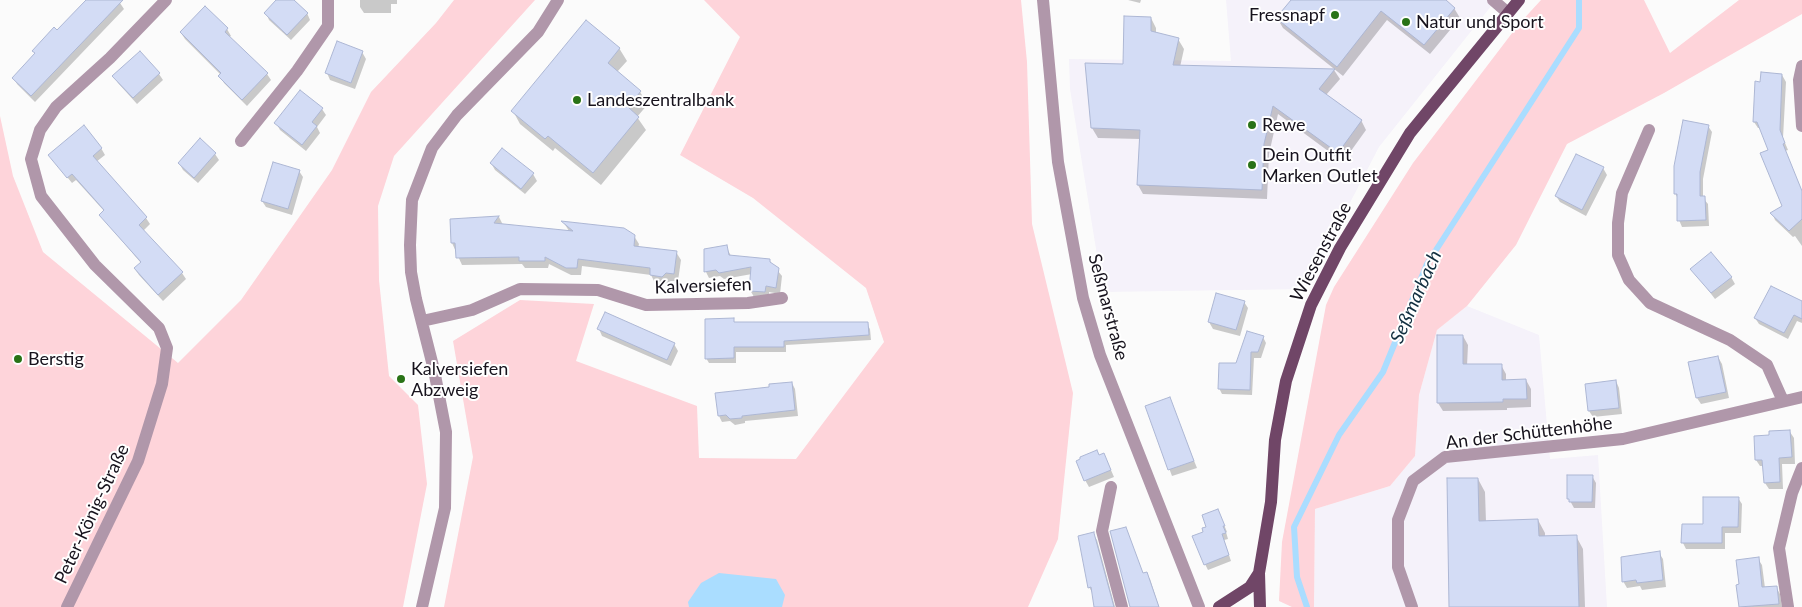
<!DOCTYPE html>
<meta charset="utf-8">
<style>
body{margin:0}
canvas{display:block;background:#fbfbfb}
</style>
<canvas width="1802" height="607"></canvas>
<script>
const ctx = document.querySelector('canvas').getContext('2d');
ctx.lineJoin = 'round';
function paint(path, color) { ctx.fillStyle = color; ctx.fill(path, 'evenodd'); }
const toPath = rows => new Path2D(rows.map(r => 'M' + r).join(''));
function strokePath(path, color, width, dash) { ctx.strokeStyle = color; ctx.lineWidth = width; ctx.lineCap = dash ? 'butt' : 'round'; ctx.setLineDash(dash || []); ctx.stroke(path); }
function drawText(font, color, halo, rows, align = 'center') {
  ctx.font = font + ' Lato,sans-serif'; ctx.lineWidth = 4; ctx.setLineDash([]); ctx.textBaseline = 'middle'; ctx.strokeStyle = halo; ctx.fillStyle = color; for (const [text, x, y, turn = 0] of rows) {
    ctx.save(); ctx.translate(x, y); ctx.rotate((+turn || 0) * Math.PI / 180); ctx.textAlign = isNaN(turn) ? turn : align; if (halo) ctx.strokeText(text, 0, 0); ctx.fillText(text, 0, 0); ctx.restore();
  }
}
const built = toPath([
 [1226,0,1496,0,1379,147,1305,289,1103,292,1070,89,1069,59,1231,61],
 [1467,306,1539,335,1550,459,1598,455,1607,607,1314,607,1315,509,1390,486,1415,456,1419,395,1437,330]
]);
const green = toPath([
 [454,0,535,0,394,156,378,206,379,280,389,376,418,405,427,484,403,607,0,607,0,116,13,176,43,252,178,363,241,300,332,170,371,92,436,23],
 [704,0,1021,0,1027,62,1032,224,1073,393,1058,539,1028,607,444,607,473,457,453,341,520,300,594,304,576,361,697,406,699,458,796,459,884,342,866,288,753,198,680,155,740,37],
 [1541,0,1644,0,1670,53,1739,0,1802,0,1802,14,1664,93,1567,144,1516,245,1467,306,1437,330,1419,395,1415,456,1390,486,1315,509,1314,607,1292,607,1279,601,1282,542,1326,305,1334,287,1413,163,1519,24]
]);
const water = toPath([
 [719,573,776,579,785,595,782,607,689,607,688,602,701,583]
]);
const shadow = toPath([
 [88,0,118,0,124,9,35,102,17,84,14,78],
 [278,0,292,0,307,13,310,20,291,40,269,20,266,13],
 [360,0,397,0,397,4,391,4,391,13,364,13,360,7],
 [1128,0,1141,0,1140,3],
 [1293,0,1444,0,1454,8,1460,18,1430,54,1387,20,1343,76,1283,28,1277,18],
 [205,8,227,29,231,36,229,37,267,74,271,80,247,106,224,83,220,76,221,75,185,39,181,33],
 [1151,18,1156,28,1156,34,1178,39,1184,49,1180,67,1334,70,1340,79,1326,95,1361,120,1366,130,1343,162,1278,114,1269,154,1267,199,1143,194,1138,185,1141,139,1098,138,1092,128],
 [619,48,627,61,617,72,640,92,648,104,637,117,646,130,601,185,555,148,553,151,520,124,513,111],
 [362,52,366,59,355,89,330,80,327,73],
 [140,53,159,74,163,80,137,104,118,83,114,76],
 [1782,75,1786,82,1783,138,1788,150,1785,151,1802,198,1802,246,1795,236,1793,237,1775,220,1772,213,1784,206,1770,150,1761,128,1758,128,1754,122,1762,83],
 [322,109,326,115,317,127,320,133,306,151,280,130,276,123],
 [1708,126,1712,132,1703,179,1703,198,1708,204,1709,226,1682,227,1679,220,1678,199,1675,193],
 [101,148,105,155,96,162,146,218,150,224,143,231,182,273,186,279,163,301,139,275,135,269,141,263,105,221,105,212,76,180,72,183,50,156],
 [215,154,219,160,198,183,183,170,179,163],
 [491,163,533,174,537,181,525,194,495,170],
 [1603,168,1607,175,1586,216,1560,202,1556,196],
 [299,171,303,177,292,215,266,207,262,201],
 [499,217,503,225,569,231,564,223,634,236,639,244,638,248,676,252,681,260,678,281,671,281,666,284,655,283,651,275,582,266,581,275,571,275,549,264,548,268,525,268,522,264,462,265,452,243,451,220],
 [726,246,731,256,769,260,782,276,780,294,769,292,769,298,754,297,750,290,752,274,724,279,720,276,709,278,706,272],
 [1692,269,1731,277,1735,284,1715,299],
 [1244,302,1248,308,1240,336,1213,329,1209,322],
 [1802,303,1802,323,1797,321,1788,339,1759,324,1755,318],
 [733,320,735,324,867,324,870,329,871,340,786,345,786,352,736,352,736,363,709,363,706,358],
 [599,329,674,344,678,351,671,366,602,336],
 [1463,336,1468,345,1467,366,1501,365,1506,374,1506,381,1526,380,1531,389,1531,407,1507,408,1507,410,1443,411,1438,403],
 [1263,337,1266,343,1261,358,1254,358,1252,395,1222,394,1219,388,1237,365],
 [1718,357,1722,364,1729,398,1701,404,1697,398,1690,363],
 [1616,381,1619,388,1622,414,1593,417,1589,411],
 [792,383,795,389,798,416,745,421,745,423,735,425,730,421,722,422,719,416,770,388],
 [1169,398,1197,468,1172,476,1146,407],
 [1790,432,1794,438,1795,464,1782,464,1783,489,1769,489,1765,483,1764,466,1760,466,1756,460,1770,436],
 [1107,461,1114,477,1089,487,1085,480],
 [1592,476,1596,483,1595,508,1574,508,1569,499,1568,477],
 [1478,479,1485,492,1486,522,1538,520,1545,533,1545,537,1576,536,1583,549,1585,607,1451,607],
 [1738,498,1742,504,1741,533,1725,533,1725,549,1686,549,1683,543],
 [1218,510,1227,532,1226,532,1228,539,1224,540,1231,561,1208,570,1205,564,1204,533],
 [1126,528,1143,574,1146,574,1150,579,1159,607,1131,607],
 [1093,534,1097,540,1115,607,1096,607,1093,594,1089,587],
 [1659,553,1663,559,1666,587,1642,590,1640,586,1627,588,1623,581],
 [1758,559,1762,565,1765,588,1776,587,1780,594,1782,607,1740,607,1737,586,1740,585]
]);
const stream = toPath([
 [1307,607,1297,577,1294,527,1339,435,1383,372,1427,264,1579,28,1579,0]
]);
const building = toPath([
 [86,0,123,0,31,96,12,78,35,53,32,51,54,27,57,30,86,0],
 [276,0,294,0,308,13,287,35,264,13,276,0],
 [1291,0,1446,0,1455,8,1424,45,1381,11,1337,67,1276,18,1291,0],
 [205,6,228,28,225,32,268,73,242,100,218,76,221,73,180,32,205,6],
 [1124,16,1151,17,1151,31,1179,38,1173,65,1335,69,1319,89,1362,120,1338,153,1273,106,1264,144,1262,190,1137,185,1140,130,1091,128,1085,63,1123,64,1124,16],
 [586,20,620,48,608,63,641,91,628,107,639,117,593,173,548,136,545,139,511,111,586,20],
 [337,41,363,51,351,83,325,73,337,41],
 [140,51,160,73,133,98,112,76,140,51],
 [1761,72,1782,74,1780,130,1785,143,1783,144,1802,191,1802,219,1789,231,1770,213,1782,206,1760,153,1768,150,1757,122,1753,122,1755,81,1760,82,1761,72],
 [300,90,323,108,312,122,317,126,302,145,274,123,300,90],
 [1683,120,1709,125,1700,172,1700,196,1705,196,1706,220,1677,221,1677,194,1674,194,1674,166,1683,120],
 [84,125,102,148,93,156,147,217,139,225,183,272,158,295,134,268,141,262,99,215,104,210,72,174,67,178,48,155,84,125],
 [200,138,216,153,194,178,178,163,200,138],
 [502,148,534,173,521,189,490,163,502,148],
 [1576,154,1604,167,1582,210,1555,196,1576,154],
 [273,162,300,170,288,209,261,201,273,162],
 [499,216,494,223,573,231,561,221,624,228,635,235,634,246,677,251,674,274,666,273,662,277,650,275,650,268,578,259,577,268,566,268,545,257,545,261,519,261,519,257,456,258,455,243,451,243,450,219,499,216],
 [727,245,729,255,770,259,770,262,779,268,776,288,766,286,765,292,749,291,751,267,719,273,716,270,704,272,704,249,727,245],
 [1711,252,1732,277,1711,293,1690,269,1711,252],
 [1771,286,1802,301,1802,319,1794,315,1784,333,1754,318,1771,286],
 [1216,293,1245,301,1236,330,1208,322,1216,293],
 [605,312,675,343,667,360,597,329,605,312],
 [734,318,734,322,868,322,869,335,784,341,784,347,734,347,734,358,705,359,705,319,734,318],
 [1247,331,1264,336,1258,352,1251,352,1250,390,1218,389,1219,363,1236,363,1247,331],
 [1437,335,1463,335,1463,364,1502,364,1502,380,1526,379,1527,399,1503,399,1503,402,1437,403,1437,335],
 [1718,356,1726,392,1696,398,1688,362,1718,356],
 [1616,380,1619,408,1588,411,1585,384,1616,380],
 [792,382,795,410,742,416,742,418,730,419,726,415,718,416,715,393,769,387,769,384,792,382],
 [1170,397,1194,461,1168,470,1145,406,1170,397],
 [1790,430,1792,457,1779,458,1780,482,1764,483,1762,460,1755,460,1754,436,1769,435,1769,431,1790,430],
 [1097,450,1099,455,1104,453,1111,470,1084,481,1076,461,1080,459,1080,457,1097,450],
 [1567,475,1593,475,1592,502,1569,502,1569,499,1567,499,1567,475],
 [1447,478,1478,478,1479,521,1538,519,1539,536,1577,535,1579,607,1449,607,1447,478],
 [1703,497,1739,497,1738,527,1722,527,1722,543,1681,543,1682,524,1703,524,1703,497],
 [1218,509,1225,526,1223,526,1226,533,1222,534,1229,555,1204,565,1192,536,1203,532,1202,528,1206,527,1202,515,1218,509],
 [1126,527,1143,573,1147,572,1159,607,1130,607,1110,531,1126,527],
 [1094,532,1094,533,1114,607,1094,607,1091,587,1088,588,1078,536,1094,532],
 [1660,551,1663,580,1637,583,1636,580,1622,582,1621,557,1660,551],
 [1759,557,1762,587,1777,586,1779,604,1739,607,1736,585,1739,584,1736,560,1759,557]
]);
const minor = toPath([
 [1043,0,1058,162,1083,298,1100,355,1199,607],
 [1493,0,1508,13],
 [1802,66,1799,80,1802,126],
 [1649,130,1622,193,1618,223,1618,255,1629,280,1650,303,1730,340,1767,365,1783,401],
 [241,141,297,71,328,26,328,0],
 [422,321,472,310,520,289,598,290,646,305,748,303,782,298],
 [1111,487,1102,531,1122,607],
 [67,607,138,461,162,384,167,348,159,328,95,265,41,196,31,159,40,130,56,107,110,58,166,0],
 [422,607,445,508,446,432,434,370,416,299,411,272,410,245,412,200,432,148,457,115,538,32,558,0],
 [1412,607,1398,567,1398,520,1413,481,1445,457,1623,439,1802,397],
 [1788,607,1779,548,1792,493,1802,468]
]);
const major = toPath([
 [1259,573,1260,607],
 [1219,607,1250,587,1259,573,1271,502,1275,440,1286,381,1311,305,1340,248,1410,133,1519,0]
]);
const markers = [
 [1335,15,5,"#297317"],
 [1406,22,5,"#297317"],
 [577,100,5,"#297317"],
 [1252,125,5,"#297317"],
 [1252,165,5,"#297317"],
 [18,359,5,"#297317"],
 [401,379,5,"#297317"]
];
const poiNames = [
 ["Fressnapf",1325,15,"right"],
 ["Natur und Sport",1416,22],
 ["Landeszentralbank",587,100],
 ["Rewe",1262,125],
 ["Dein Outfit",1262,155],
 ["Marken Outlet",1262,176],
 ["Berstig",28,359],
 ["Kalversiefen",411,369],
 ["Abzweig",411,390]
];
const streetNames = [
 ["Wiesenstraße",1321,252,-62],
 ["Kalversiefen",703,286,-2],
 ["Seßmarstraße",1108,307,75],
 ["An der Schüttenhöhe",1529,433,-7],
 ["Peter-König-Straße",92,514,-65]
];
const waterNames = [
 ["Seßmarbach",1416,297,-66]
];
paint(built, '#f5f2fa');
paint(green, '#fed4da');
paint(water, '#adf');
paint(shadow, '#0003');
strokePath(stream, '#adf', 6);
paint(building, '#d3dcf5');
strokePath(building, '#adb7d4', 1);
strokePath(minor, '#b097aa', 12);
strokePath(major, '#704667', 12);
for (const [x, y, r, color] of markers) { const dot = new Path2D(); dot.arc(x, y, r, 0, 2 * Math.PI); ctx.fillStyle = color; ctx.fill(dot); strokePath(dot, '#fff', 2); }
drawText('18px', '#17131d', '#fff', poiNames, 'left');
drawText('18px', '#17131d', '#fff', streetNames);
drawText('italic 19px', '#122f40', '#fff', waterNames);
</script>
